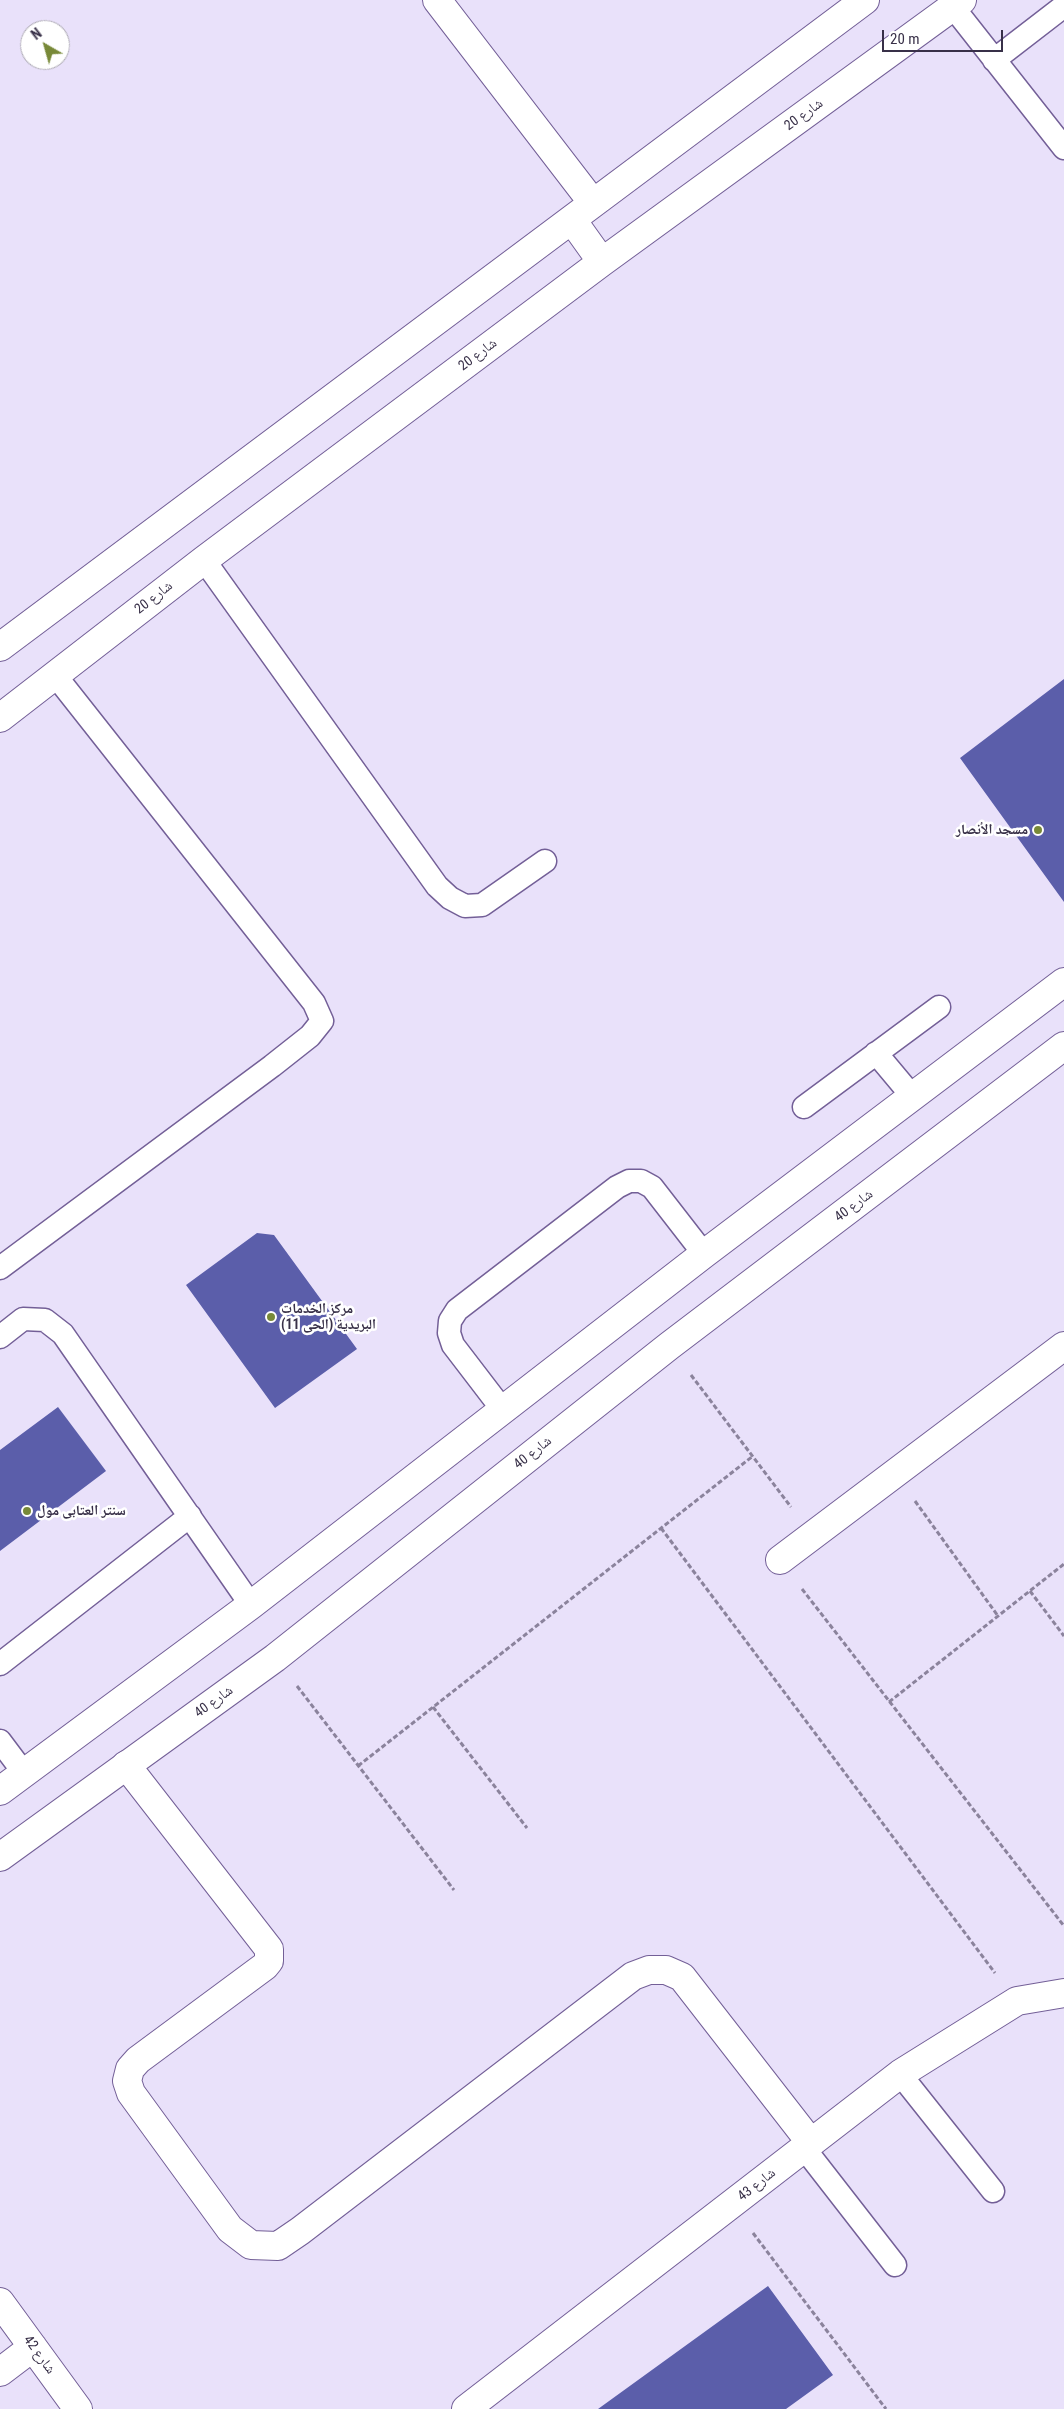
<!DOCTYPE html>
<meta charset="utf-8">
<style>
body{margin:0}
#map{position:relative;width:1064px;height:2409px;overflow:hidden;background:#e9e1fa;font-family:"Roboto Condensed",sans-serif}
canvas{display:block}
.north{position:absolute;left:20px;top:20px;width:50px;height:50px;box-sizing:border-box;background:#fff;border:1px solid #afacb6;border-radius:50%;rotate:322deg;font-size:14px;font-weight:700;line-height:20px;text-align:center;color:#383048}
.north::after{content:'';display:block;margin:auto;width:18px;height:22px;background:#788938;clip-path:polygon(50% 0,100% 100%,50% 72%,0 100%)}
.scale{position:absolute;left:882px;top:30px;width:121px;height:22px;box-sizing:border-box;border:2px solid #383048;border-top:0;padding-left:6px;font-size:15px;line-height:18px;white-space:nowrap;color:#383048;-webkit-text-stroke:4px #fff;paint-order:stroke}
</style>
<div id="map">
<canvas width="1064" height="2409"></canvas>
<div class="north">N</div>
<div class="scale">20 m</div>
</div>
<script>
const ctx = document.querySelector('canvas').getContext('2d');
ctx.lineJoin = 'round';
function paint(path, color) { ctx.fillStyle = color; ctx.fill(path, 'evenodd'); }
const toPath = rows => new Path2D(rows.map(r => 'M' + r).join(''));
function strokePath(path, color, width, dash) { ctx.strokeStyle = color; ctx.lineWidth = width; ctx.lineCap = dash ? 'butt' : 'round'; ctx.setLineDash(dash || []); ctx.stroke(path); }
function drawText(font, color, halo, rows, align = 'center') {
  ctx.font = font + ' "Roboto Condensed","Noto Naskh Arabic",sans-serif'; ctx.lineWidth = 5; ctx.setLineDash([]); ctx.textBaseline = 'middle'; ctx.strokeStyle = halo; ctx.fillStyle = color; for (const [text, x, y, turn = 0] of rows) {
    ctx.save(); ctx.translate(x, y); ctx.rotate((+turn || 0) * Math.PI / 180); ctx.textAlign = isNaN(turn) ? turn : align; if (halo) ctx.strokeText(text, 0, 0); ctx.fillText(text, 0, 0); ctx.restore();
  }
}
const building = toPath([
 [1064,679,1064,902,960,758],
 [257,1233,274,1235,357,1349,275,1408,186,1285],
 [58,1407,106,1471,0,1551,0,1450],
 [768,2286,833,2375,786,2409,598,2409]
]);
const path = toPath([
 [691,1375,791,1507],
 [915,1501,998,1616],
 [661,1528,995,1973],
 [802,1589,1064,1926],
 [1030,1591,1064,1636],
 [297,1686,454,1890],
 [889,1702,1064,1564],
 [433,1707,527,1828],
 [358,1766,753,1456],
 [753,2233,886,2409]
]);
const service = toPath([
 [953,7,1064,148],
 [994,60,1064,6],
 [204,560,437,886,450,898,465,906,482,905,545,861],
 [876,1053,912,1096],
 [804,1107,939,1007],
 [0,1268,272,1066,310,1036,322,1021,314,1003,55,675],
 [0,1337,23,1319,45,1320,63,1334,251,1605],
 [502,1409,453,1345,449,1333,450,1321,457,1310,617,1187,629,1181,641,1181,652,1187,704,1254],
 [0,1664,190,1516],
 [0,1741,24,1773],
 [900,2074,993,2191],
 [804,2148,895,2265]
]);
const minor = toPath([
 [437,0,593,203],
 [572,220,602,262],
 [0,647,865,0],
 [0,718,204,560,602,262,962,0],
 [780,1560,1064,1346],
 [126,1765,269,1949,269,1961,265,1966,138,2060,130,2069,127,2081,131,2093,230,2229,251,2245,278,2246,300,2231,633,1976,649,1970,666,1970,682,1977,811,2143],
 [0,2302,78,2409],
 [0,2372,33,2347],
 [466,2409,900,2074,1017,2001,1064,1993]
]);
const tertiary = toPath([
 [0,1791,251,1605,704,1254,1064,982],
 [0,1857,275,1658,669,1346,1064,1046]
]);
const markers = [
 [1038,830,5,"#788938"],
 [271,1317,5,"#788938"],
 [27,1511,5,"#788938"]
];
const streetNames = [
 ["شارع 20",804,115,-36],
 ["شارع 20",478,355,-37],
 ["شارع 20",154,598,-38],
 ["شارع 40",854,1206,-37],
 ["شارع 40",533,1453,-38],
 ["شارع 40",214,1702,-36],
 ["شارع 43",757,2185,-38],
 ["شارع 42",39,2355,54]
];
const poiNames = [
 ["مسجد الأنصار",1028,830,"right"],
 ["مركز الخدمات",281,1309],
 ["البريدية (الحى 11)",281,1325],
 ["سنتر العتابى مول",37,1511]
];
paint(building, '#5b5eaa');
strokePath(service, '#735f97', 25);
strokePath(minor, '#735f97', 30);
strokePath(tertiary, '#735f97', 30);
strokePath(path, '#8b839c', 3, [5, 2.5]);
strokePath(service, '#fff', 22);
strokePath(minor, '#fff', 28);
strokePath(tertiary, '#fff', 28);
for (const [x, y, r, color] of markers) { const dot = new Path2D(); dot.arc(x, y, r, 0, 2 * Math.PI); ctx.fillStyle = color; ctx.fill(dot); strokePath(dot, '#fff', 2); }
drawText('14px', '#383048', '#fff', streetNames);
drawText('bold 14px', '#383048', '#fff', poiNames, 'left');
</script>
